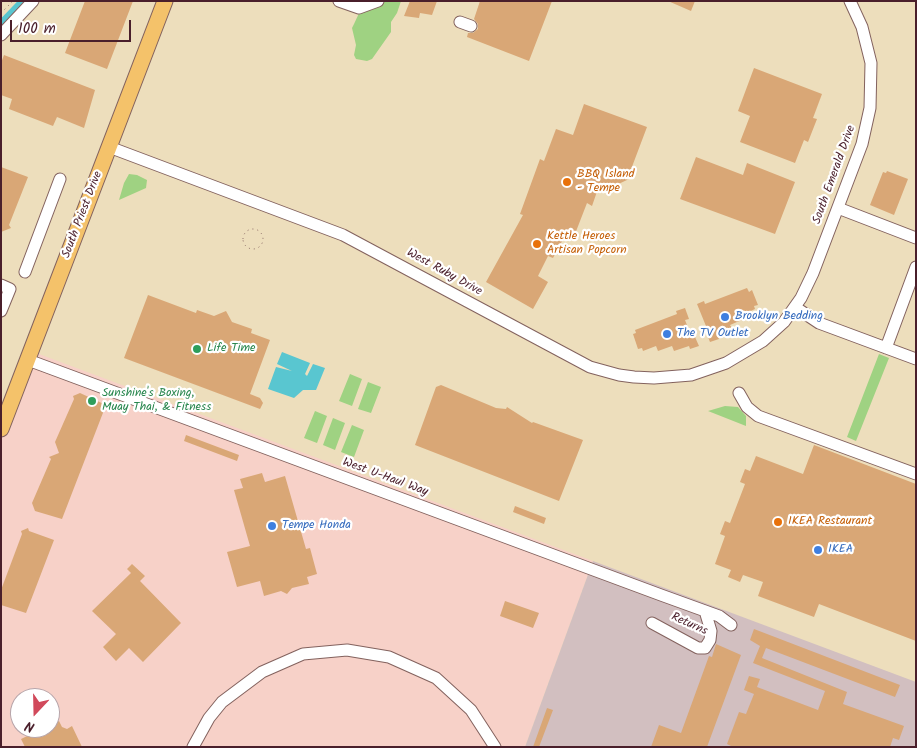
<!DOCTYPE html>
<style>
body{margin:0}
#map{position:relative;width:917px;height:748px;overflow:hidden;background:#eddebc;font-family:Kalam,sans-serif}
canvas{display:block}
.frame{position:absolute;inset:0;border:2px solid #4a1f2b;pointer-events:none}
.north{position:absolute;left:10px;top:688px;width:50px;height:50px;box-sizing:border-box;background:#fff;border:1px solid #b7a5aa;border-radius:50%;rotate:201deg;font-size:14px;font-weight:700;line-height:20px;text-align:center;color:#4a1f2b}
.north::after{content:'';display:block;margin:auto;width:18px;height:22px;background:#d1495b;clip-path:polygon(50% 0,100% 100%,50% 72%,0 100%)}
.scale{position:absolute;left:10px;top:20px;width:121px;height:22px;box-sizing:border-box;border:2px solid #4a1f2b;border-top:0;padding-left:6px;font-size:15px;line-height:18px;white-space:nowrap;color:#4a1f2b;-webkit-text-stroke:4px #fff;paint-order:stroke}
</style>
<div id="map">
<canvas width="917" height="748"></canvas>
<div class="frame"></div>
<div class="north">N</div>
<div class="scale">100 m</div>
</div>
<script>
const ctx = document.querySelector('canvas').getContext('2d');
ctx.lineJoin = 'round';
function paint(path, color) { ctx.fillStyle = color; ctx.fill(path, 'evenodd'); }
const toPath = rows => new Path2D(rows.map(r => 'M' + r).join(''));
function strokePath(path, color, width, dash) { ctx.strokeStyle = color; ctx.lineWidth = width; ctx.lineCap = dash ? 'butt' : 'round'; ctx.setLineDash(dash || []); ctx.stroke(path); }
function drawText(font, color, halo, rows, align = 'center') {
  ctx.font = font + ' Kalam,sans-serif'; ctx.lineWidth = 4.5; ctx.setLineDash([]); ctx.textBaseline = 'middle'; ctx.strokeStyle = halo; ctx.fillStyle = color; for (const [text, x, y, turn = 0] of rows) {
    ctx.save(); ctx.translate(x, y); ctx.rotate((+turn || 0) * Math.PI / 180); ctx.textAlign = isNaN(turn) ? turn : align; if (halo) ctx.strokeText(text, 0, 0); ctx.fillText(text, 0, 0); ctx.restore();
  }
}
const built = toPath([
 [31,351,593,561,525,747,1,747,1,429],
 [20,698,50,698,50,728,20,728]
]);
const industrial = toPath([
 [593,561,916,682,916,747,525,747]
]);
const green = toPath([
 [384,1,401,1,397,13,391,22,391,32,372,59,367,61,356,59,354,55,356,45,352,28,354,24,360,11],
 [129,174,137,175,147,180,146,188,119,200,124,183],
 [879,354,889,358,856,441,847,437],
 [350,374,362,379,352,406,339,401],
 [368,382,381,387,371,413,358,409],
 [725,406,738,407,746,416,746,426,708,411],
 [315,411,327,416,317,443,304,438],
 [333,418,345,423,335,450,323,445],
 [352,425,364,430,354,457,341,452]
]);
const water = toPath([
 [282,352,310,363,305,374,307,376,313,364,325,368,316,390,303,390,294,398,268,389,276,367,292,371,277,364]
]);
const canal = toPath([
 [1,25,24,1]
]);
const building = toPath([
 [85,1,133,1,107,69,65,53],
 [410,1,437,1,432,15,420,13,419,18,404,16],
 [480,1,552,1,529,61,467,37,468,33,473,33,478,29,478,24,474,19],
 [668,1,695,1,691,11],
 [4,55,95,90,84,128,57,117,53,126,9,109,12,99,1,95,1,63],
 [754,68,822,94,813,118,817,119,808,142,804,140,795,163,740,142,750,116,738,111],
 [584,104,647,127,627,180,612,187,600,183,592,206,587,203,575,234,567,232,553,258,548,256,538,276,548,282,533,309,486,282,523,215,520,214,540,159,544,161,556,129,573,135],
 [696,157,743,175,747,163,795,182,775,234,680,199],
 [1,167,28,177,9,225,11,228,1,232],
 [887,171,908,179,894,215,870,205,883,172,886,173],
 [747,288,749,292,752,290,758,305,754,306,755,309,742,315,744,319,730,325,733,330,717,335,719,339,710,342,706,332,708,331,697,304,704,301,705,304],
 [148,295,196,313,197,310,214,316,226,311,232,322,252,329,251,333,270,340,250,394,260,398,263,403,260,409,124,358],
 [685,308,689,319,685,320,692,338,695,337,699,346,690,349,689,346,674,351,672,346,658,351,656,346,643,351,642,348,638,349,633,334,636,333,635,330,677,314,676,311],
 [441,385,496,408,506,409,507,407,532,423,533,422,583,440,559,501,415,445,436,387],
 [80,393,106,405,62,519,35,511,32,503,51,459,49,457,59,453,55,442,74,399,73,396],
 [186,435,239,455,237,461,184,441],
 [814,445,916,484,916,641,819,604,814,617,758,596,763,582,743,575,740,582,728,577,731,570,715,564,725,536,720,534,725,521,730,523,745,484,740,482,745,469,750,471,756,456,803,474],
 [262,473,265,482,285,476,306,549,310,548,317,574,307,577,309,584,292,588,287,594,281,591,264,596,260,581,237,587,227,552,250,546,234,490,243,488,240,479],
 [515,506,546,518,544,524,513,512],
 [28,528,29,531,54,540,26,613,1,605,1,590,22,534,21,531],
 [132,564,145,576,140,581,181,623,143,662,129,648,116,661,103,647,116,634,92,611,131,573,127,569],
 [505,601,539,613,533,628,500,616],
 [754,629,900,685,895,697,766,648,762,658,847,692,843,704,904,726,899,740,893,738,890,747,733,747,727,744,739,712,746,714,754,694,744,690,749,676,760,679,757,687,818,710,825,691,753,663,760,646,750,640],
 [716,644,741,655,707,747,651,747,659,725,681,733,709,656,712,657],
 [547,708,553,710,539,747,533,747],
 [59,721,62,727,67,729,72,726,82,747,25,747,21,739,44,728,50,728,50,725]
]);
const path = toPath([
 [1,13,13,1],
 '243 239a10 10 0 1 1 20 0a10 10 0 1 1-20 0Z'
]);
const minor = toPath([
 [339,1,359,8,378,1],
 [460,22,471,26],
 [1,35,33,1],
 [109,147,343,235,590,367,619,375,634,377,654,378,691,375,726,363,763,341,784,322,801,298,813,273,862,144,870,108,871,63,862,27,850,1],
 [838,208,916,238],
 [25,272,60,179],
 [1,285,10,289,1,311],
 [795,307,819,323,916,359],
 [886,348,916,267],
 [28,360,661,595,719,616,731,625],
 [739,393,747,407,758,416,916,474],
 [652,623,698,648,705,648,710,640,711,631,705,611],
 [193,747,209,718,222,702,262,672,303,654,347,650,389,657,436,678,471,710,495,747]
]);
const major = toPath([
 [1,429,165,1]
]);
const markers = [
 [567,182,5,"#e8710a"],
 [537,244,5,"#e8710a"],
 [725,317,5,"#3f7fe0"],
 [667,334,5,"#3f7fe0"],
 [197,349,5,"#2e9e5b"],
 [92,401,5,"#2e9e5b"],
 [778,522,5,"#e8710a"],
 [272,526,5,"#3f7fe0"],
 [818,550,5,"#3f7fe0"]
];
const foodNames = [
 ["BBQ Island",577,175],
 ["- Tempe",577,189],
 ["Kettle Heroes",547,237],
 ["Artisan Popcorn",547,251],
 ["IKEA Restaurant",788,522]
];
const streetNames = [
 ["South Emerald Drive",835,175,-70],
 ["South Priest Drive",83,215,-69],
 ["West Ruby Drive",444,273,29],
 ["West U-Haul Way",385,478,20],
 ["Returns",689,625,24]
];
const shopNames = [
 ["Brooklyn Bedding",735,317],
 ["The TV Outlet",677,334],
 ["Tempe Honda",282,526],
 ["IKEA",828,550]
];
const leisureNames = [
 ["Life Time",207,349],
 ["Sunshine's Boxing,",102,394],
 ["Muay Thai, & Fitness",102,408]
];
paint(built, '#f7d1c8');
paint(industrial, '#d2bfc0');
paint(green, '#9fd282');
paint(water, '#59c6d0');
strokePath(canal, '#59c6d0', 9);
paint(building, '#d9a776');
strokePath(minor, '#83625e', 13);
strokePath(major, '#83625e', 17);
strokePath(path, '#83625e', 1, [1, 4]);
strokePath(minor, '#fff', 11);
strokePath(major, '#f4c26a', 15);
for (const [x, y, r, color] of markers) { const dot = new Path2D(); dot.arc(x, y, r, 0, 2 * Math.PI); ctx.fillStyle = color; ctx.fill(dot); strokePath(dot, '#fff', 2); }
drawText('12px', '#c56008', '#fff', foodNames, 'left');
drawText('12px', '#4a1f2b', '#fff', streetNames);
drawText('12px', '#366cbe', '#fff', shopNames, 'left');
drawText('12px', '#27864d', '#fff', leisureNames, 'left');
</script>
